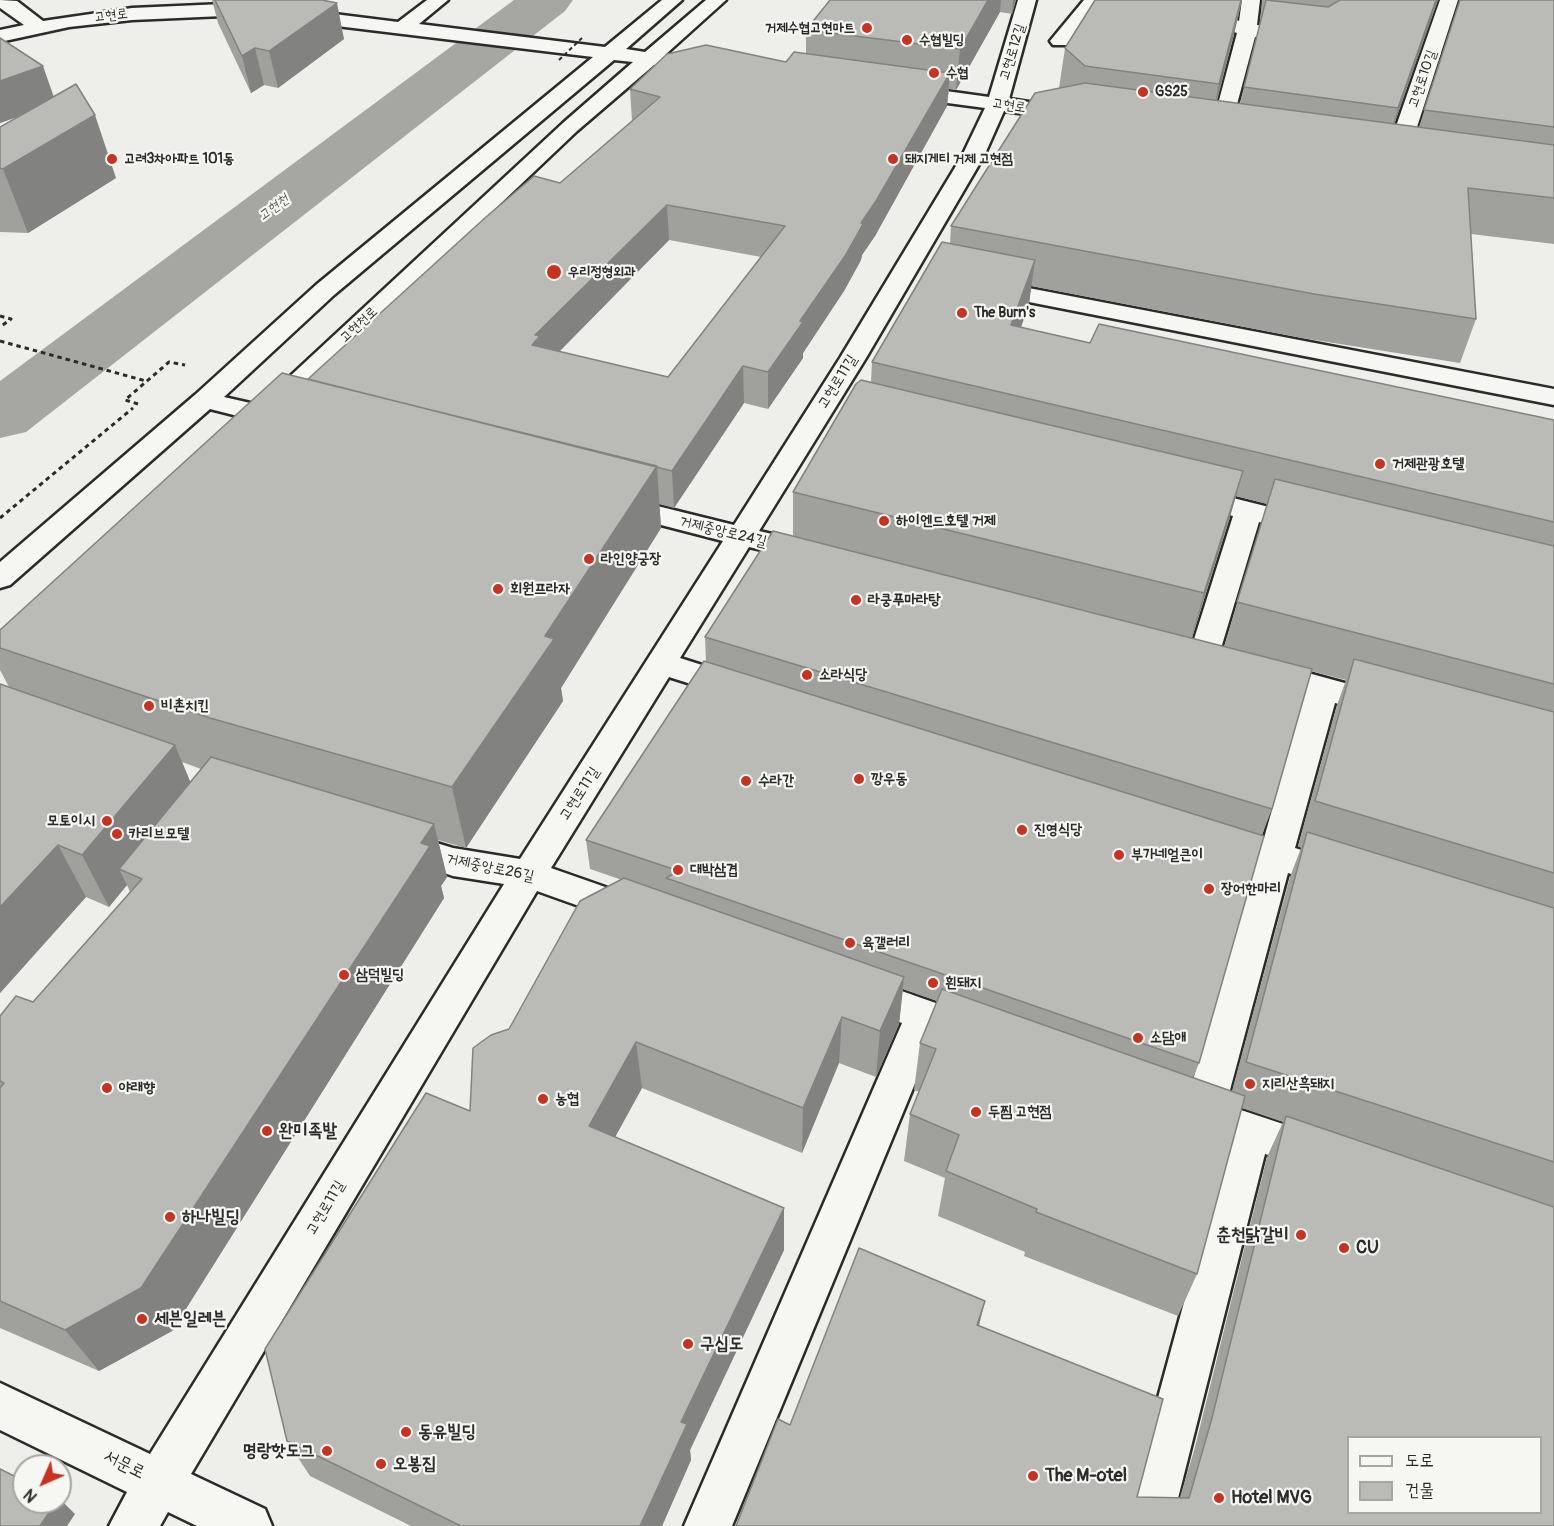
<!DOCTYPE html>
<meta charset="utf-8">
<style>
body{margin:0}
#map{position:relative;width:1554px;height:1526px;overflow:hidden;background:#eeeeea;font-family:Pangolin,"Poor Story",sans-serif}
canvas{display:block}
.legend{position:absolute;left:1347px;top:1436px;width:195px;height:78px;box-sizing:border-box;background:#f6f6f2;border:2px solid #a5a5a2;margin:0;padding:8px 10px;list-style:none;font-size:18px;color:#2b2b2b}
.legend li{display:flex;align-items:center;gap:12px;height:30px}
.legend b{width:30px;border:2px solid #a5a5a2}
.north{position:absolute;left:12px;top:1454px;width:60px;height:60px;box-sizing:border-box;background:#f6f6f2;border:2px solid #a5a5a2;border-radius:50%;rotate:225deg;font-size:16px;font-weight:700;line-height:24px;text-align:center;color:#2b2b2b}
.north::after{content:'';display:block;margin:auto;width:21px;height:27px;background:#c8321e;clip-path:polygon(50% 0,100% 100%,50% 72%,0 100%)}
</style>
<div id="map">
<canvas width="1554" height="1526"></canvas>
<ul class="legend">
<li><b style="height:8px;background:#f6f6f2"></b>도로</li>
<li><b style="height:16px;background:#babab7"></b>건물</li>
</ul>
<div class="north">N</div>
</div>
<script>
const ctx = document.querySelector('canvas').getContext('2d');
ctx.lineJoin = 'round';
const toPath = rows => new Path2D(rows.map(r => 'M' + r).join(''));
function paint(path, color) { ctx.fillStyle = color; ctx.fill(path, 'evenodd'); }
function strokePath(path, color, width, dash) { ctx.strokeStyle = color; ctx.lineWidth = width; ctx.lineCap = dash ? 'butt' : 'round'; ctx.setLineDash(dash || []); ctx.stroke(path); }
function drawText(font, color, halo, rows, align = 'center') {
  ctx.font = font + ' Pangolin,"Poor Story",sans-serif'; ctx.lineWidth = 4.5; ctx.setLineDash([]); ctx.textBaseline = 'middle'; ctx.strokeStyle = halo; ctx.fillStyle = color; for (const [text, x, y, turn = 0] of rows) {
    ctx.save(); ctx.translate(x, y); ctx.rotate((+turn || 0) * Math.PI / 180); ctx.textAlign = isNaN(turn) ? turn : align; if (halo) ctx.strokeText(text, 0, 0); ctx.fillText(text, 0, 0); ctx.restore();
  }
}
const river = toPath([
 [514,0,573,0,565,11,26,432,0,438,0,381,514,0]
]);
const path = toPath([
 [0,316,11,319,0,327],
 [0,341,146,381],
 [138,404,125,400,169,362,185,365],
 [0,518,133,408]
]);
const minor = toPath([
 [0,0,17,1,43,21,132,8,246,3,398,22,427,0,448,0,419,24,605,47,662,0,682,0,626,49,645,52,706,0,726,0,666,54,714,61,717,65,714,69,707,71,654,65,577,131,282,411,294,414,298,420,294,426,285,428,210,409,10,585,0,588,0,562,196,394,316,285,593,57,246,15,132,20,69,27,0,42,0,30,24,25,0,8,0,0],
 [614,60,633,62,563,123,259,405,224,397,334,295,614,60],
 [1018,0,1036,0,1009,99,1069,108,1076,110,1079,114,1076,118,1069,120,1004,111,984,156,866,358,759,531,772,534,776,541,772,548,762,550,749,547,680,658,749,680,754,688,749,696,738,699,669,677,551,868,645,901,650,911,645,921,632,925,537,891,191,1474,265,1509,272,1526,197,1526,168,1512,160,1526,109,1526,127,1492,0,1430,0,1383,150,1454,504,884,453,876,388,854,383,845,388,836,400,832,453,848,520,859,723,541,607,511,603,505,607,499,617,496,734,525,840,358,962,156,985,108,903,97,896,95,893,91,896,87,903,85,989,97,1018,0],
 [1084,0,1103,0,1067,45,1053,45,1050,41,1084,0],
 [1167,0,1185,0,1184,2,1239,21,1242,0,1260,0,1257,25,1303,31,1313,37,1303,43,1255,37,1228,138,1221,140,1214,138,1210,134,1237,33,1167,9,1165,5,1167,0],
 [1440,0,1458,0,1407,158,1404,163,1396,164,1388,163,1385,158,1440,0],
 [987,280,1554,389,1554,405,978,292,975,287,978,282,987,280],
 [1189,487,1317,519,1321,525,1317,531,1307,534,1259,522,1219,655,1215,663,1204,666,1193,663,1189,655,1233,516,1179,502,1175,496,1179,490,1189,487],
 [1264,661,1396,697,1401,705,1396,713,1385,716,1335,703,1295,848,1349,865,1355,875,1349,885,1337,889,1288,873,1226,1105,1331,1140,1337,1153,1331,1166,1317,1171,1265,1154,1171,1526,1123,1526,1228,1141,1181,1124,1175,1112,1181,1100,1188,1097,1256,863,1205,846,1200,837,1205,828,1217,824,1264,838,1305,694,1253,680,1248,672,1253,664,1264,661],
 [859,976,984,1020,990,1032,984,1044,971,1048,935,1035,732,1526,684,1526,902,1023,846,1003,840,992,846,981,859,976]
]);
const pathBridge = toPath([
 [559,60,582,38]
]);
const wall = toPath([
 [212,0,322,0,344,39,278,88,264,85,251,93,218,23],
 [830,0,1016,0,1012,14,1000,12,956,90,949,89,947,106,875,236,862,255,861,260,844,291,803,353,803,358,768,409,744,403,674,508,659,504,661,528,561,688,563,701,466,848,438,840,447,877,441,886,444,898,172,1331,99,1371,0,1328,0,1016,33,1002,130,892,127,885,109,907,86,897,0,993,9,687,0,670,0,630,308,379,560,183,632,121,630,89,786,62,806,54,806,30],
 [669,240,761,257,668,377,559,352],
 [182,762,201,769,190,782],
 [1242,0,1234,34,1217,101,1240,104,1260,24,1262,0,1438,0,1394,124,1419,127,1460,0,1554,0,1554,244,1471,234,1476,319,1460,363,1302,338,1031,286,1029,304,1021,327,1090,343,1554,420,1554,1526,736,1526,790,1425,979,1326,1137,1497,1180,1497,1194,1451,1267,1157,1283,1122,1242,1108,1197,1274,1178,1316,1024,1256,1025,1252,938,1216,945,1178,904,1161,910,1114,919,1092,914,1090,920,1043,937,1001,903,989,899,1024,876,1077,839,1063,802,1153,642,1088,615,1137,784,1208,784,1250,690,1450,691,1460,662,1526,411,1526,310,1476,287,1441,470,1111,509,1029,622,880,590,869,586,840,706,662,705,637,793,536,793,492,871,382,872,362,950,244,951,226,1059,88,1065,48],
 [1236,496,1267,504,1224,647,1192,638],
 [1311,671,1346,680,1337,705,1298,846,1301,848,1290,877,1232,1091,1193,1078,1199,1063,1262,835,1272,809],
 [0,38,54,97,116,178,28,233,0,232,0,127,20,116,0,123]
]);
const shadedWall = toPath([
 [988,0,1001,0,1000,12,956,90,960,49],
 [1013,0,1016,0,1012,14],
 [1242,0,1234,34,1210,126,1219,84],
 [1436,0,1438,0,1385,150,1398,108],
 [337,3,344,39,278,88,269,51],
 [255,48,264,85,251,93,242,56],
 [43,66,56,103,0,123,0,81],
 [950,73,947,106,875,236,862,255,861,260,844,291,803,353,803,358,768,409,768,372,861,223],
 [95,115,116,178,28,233,3,169],
 [667,205,669,240,544,367,532,345,535,335],
 [1035,260,1029,304,1006,370,1011,325],
 [743,366,744,403,674,508,672,471],
 [657,466,661,528,561,688,563,701,466,848,452,787,545,636],
 [1243,471,1230,517,1191,639,1204,593],
 [175,745,197,798,119,869,127,885,109,907,82,855],
 [434,824,447,877,441,886,444,898,172,1331,99,1371,65,1330],
 [58,845,86,897,0,993,0,907],
 [904,977,899,1024,876,1077,880,1031],
 [842,1017,839,1063,802,1153,803,1108],
 [636,1042,642,1088,597,1170,589,1126],
 [784,1208,784,1250,690,1450,691,1460,662,1526,640,1526,681,1422],
 [985,1301,976,1338,977,1325],
 [60,1499,75,1514,67,1526,40,1526,56,1502,60,1502]
]);
const building = toPath([
 [215,0,322,0,337,3,269,51,255,48,242,56,215,0],
 [830,0,988,0,960,49,806,30,830,0],
 [1095,0,1241,0,1219,84,1085,66,1065,48,1095,0],
 [1266,0,1328,7,1340,0,1436,0,1398,108,1244,87,1266,0],
 [1460,0,1554,0,1554,127,1424,110,1460,0],
 [0,38,43,66,0,81,0,38],
 [706,45,786,62,794,52,950,73,876,201,861,223,863,224,845,256,800,321,803,322,768,372,743,366,672,471,308,379,486,217,534,176,560,183,660,97,630,89,667,54,706,45],
 [667,205,785,226,668,377,532,345,540,336,535,335,667,205],
 [1085,83,1554,145,1554,198,1468,188,1476,319,1314,294,951,226,1035,93,1085,83],
 [76,84,95,115,3,169,0,168,0,127,76,84],
 [942,242,1035,260,1011,325,1090,343,1099,324,1554,420,1554,522,872,362,942,242],
 [282,373,657,466,545,636,554,639,452,787,210,718,0,648,0,630,282,373],
 [861,380,1243,471,1204,593,793,492,856,384,861,380],
 [1275,479,1554,546,1554,684,1237,602,1275,479],
 [773,531,1312,669,1272,809,705,637,773,531],
 [1354,659,1554,712,1554,873,1315,801,1354,659],
 [704,661,1264,836,1199,1063,666,878,679,871,586,840,704,661],
 [0,684,175,745,82,855,58,845,0,907,0,684],
 [211,757,434,824,421,843,430,846,141,1288,65,1330,0,1301,0,1088,4,1083,0,1081,0,1016,16,996,33,1002,142,879,119,869,211,757],
 [1307,832,1554,908,1554,1162,1246,1062,1307,832],
 [624,878,904,977,880,1031,842,1017,803,1108,636,1042,589,1126,784,1208,681,1422,687,1424,640,1526,461,1526,287,1441,265,1349,426,1093,470,1111,473,1048,491,1035,509,1029,580,901,624,878],
 [942,989,1245,1096,1197,1274,1036,1212,1037,1209,946,1171,959,1135,910,1114,936,1049,920,1043,942,989],
 [1286,1116,1554,1207,1554,1526,736,1526,778,1419,790,1425,859,1248,985,1301,977,1325,1163,1399,1137,1497,1189,1498,1212,1418,1286,1116],
 [1348,1437,1540,1437,1540,1512,1348,1512,1348,1437],
 [0,1469,24,1481,24,1502,56,1502,40,1526,0,1526,0,1469]
]);
const markers = [
 [867,28,6,"#c8321e"],
 [907,40,6,"#c8321e"],
 [934,73,6,"#c8321e"],
 [1143,92,6,"#c8321e"],
 [112,159,6,"#c8321e"],
 [893,159,6,"#c8321e"],
 [554,272,8,"#c8321e"],
 [962,313,6,"#c8321e"],
 [1380,464,6,"#c8321e"],
 [884,521,6,"#c8321e"],
 [589,559,6,"#c8321e"],
 [498,589,6,"#c8321e"],
 [856,600,6,"#c8321e"],
 [807,675,6,"#c8321e"],
 [149,706,6,"#c8321e"],
 [859,779,6,"#c8321e"],
 [746,781,6,"#c8321e"],
 [107,821,6,"#c8321e"],
 [1022,830,6,"#c8321e"],
 [117,834,6,"#c8321e"],
 [1119,855,6,"#c8321e"],
 [678,870,6,"#c8321e"],
 [1209,889,6,"#c8321e"],
 [850,943,6,"#c8321e"],
 [344,975,6,"#c8321e"],
 [933,983,6,"#c8321e"],
 [1138,1038,6,"#c8321e"],
 [1250,1084,6,"#c8321e"],
 [107,1088,6,"#c8321e"],
 [543,1099,6,"#c8321e"],
 [976,1112,6,"#c8321e"],
 [267,1131,6,"#c8321e"],
 [170,1217,6,"#c8321e"],
 [1301,1235,6,"#c8321e"],
 [1344,1248,6,"#c8321e"],
 [142,1319,6,"#c8321e"],
 [688,1344,6,"#c8321e"],
 [406,1432,6,"#c8321e"],
 [327,1451,6,"#c8321e"],
 [381,1464,6,"#c8321e"],
 [1033,1476,6,"#c8321e"],
 [1219,1498,6,"#c8321e"]
];
const farStreetnames = [
 ["고현로",111,16,-7],
 ["고현로12길",1013,52,-73],
 ["고현로10길",1423,79,-71],
 ["고현로",1009,106,8],
 ["고현천로",359,325,-43]
];
const farPoinames = [
 ["거제수협고현마트",855,28,"right"],
 ["수협빌딩",919,40],
 ["수협",946,73],
 ["GS25",1155,92],
 ["고려3차아파트 101동",124,159],
 ["돼지게티 거제 고현점",905,159],
 ["우리정형외과",568,272],
 ["The Burn's",974,313]
];
const farWaternames = [
 ["고현천",274,208,-37]
];
const streetNames = [
 ["고현로11길",838,382,-58],
 ["거제중앙로24길",723,532,14],
 ["고현로11길",580,794,-57],
 ["거제중앙로26길",490,868,12],
 ["고현로11길",326,1208,-59]
];
const poiNames = [
 ["거제관광호텔",1392,464],
 ["하이엔드호텔 거제",896,521],
 ["라인양궁장",601,559],
 ["회원프라자",510,589],
 ["라쿵푸마라탕",868,600],
 ["소라식당",819,675],
 ["비촌치킨",161,706],
 ["깡우동",871,779],
 ["수라간",758,781],
 ["모토이시",95,821,"right"],
 ["진영식당",1034,830],
 ["카리브모텔",129,834],
 ["부가네얼큰이",1131,855],
 ["대박삼겹",690,870],
 ["장어한마리",1221,889],
 ["육갤러리",862,943],
 ["삼덕빌딩",356,975],
 ["흰돼지",945,983],
 ["소담애",1150,1038],
 ["지리산흑돼지",1262,1084],
 ["야래향",119,1088],
 ["농협",555,1099],
 ["두찜 고현점",988,1112]
];
const nearPoinames = [
 ["완미족발",279,1131],
 ["하나빌딩",182,1217],
 ["춘천닭갈비",1289,1235,"right"],
 ["CU",1356,1248],
 ["세븐일레븐",154,1319],
 ["구십도",700,1344],
 ["동유빌딩",418,1432],
 ["명랑핫도그",315,1451,"right"],
 ["오봉집",393,1464],
 ["The M-otel",1045,1476],
 ["Hotel MVG",1231,1498]
];
const nearStreetnames = [
 ["서문로",124,1465,26]
];
paint(river, '#a6a6a3');
strokePath(minor, '#2b2b2b', 5);
strokePath(path, '#2b2b2b', 3, [4.5, 4]);
paint(minor, '#f6f6f2');
strokePath(pathBridge, '#2b2b2b', 2, [4, 3]);
paint(wall, '#a0a09d');
paint(shadedWall, '#828280');
paint(building, '#babab7');
strokePath(building, '#828280', 1.5);
for (const [x, y, r, color] of markers) { const dot = new Path2D(); dot.arc(x, y, r, 0, 2 * Math.PI); ctx.fillStyle = color; ctx.fill(dot); strokePath(dot, '#f6f6f2', 2); }
drawText('14px', '#2b2b2b', '#f6f6f2', farStreetnames);
drawText('bold 14px', '#2b2b2b', '#f6f6f2', farPoinames, 'left');
drawText('italic 14px', '#565655', '#f6f6f2', farWaternames);
drawText('15px', '#2b2b2b', '#f6f6f2', streetNames);
drawText('bold 15px', '#2b2b2b', '#f6f6f2', poiNames, 'left');
drawText('bold 18px', '#2b2b2b', '#f6f6f2', nearPoinames, 'left');
drawText('18px', '#2b2b2b', '#f6f6f2', nearStreetnames);
</script>
